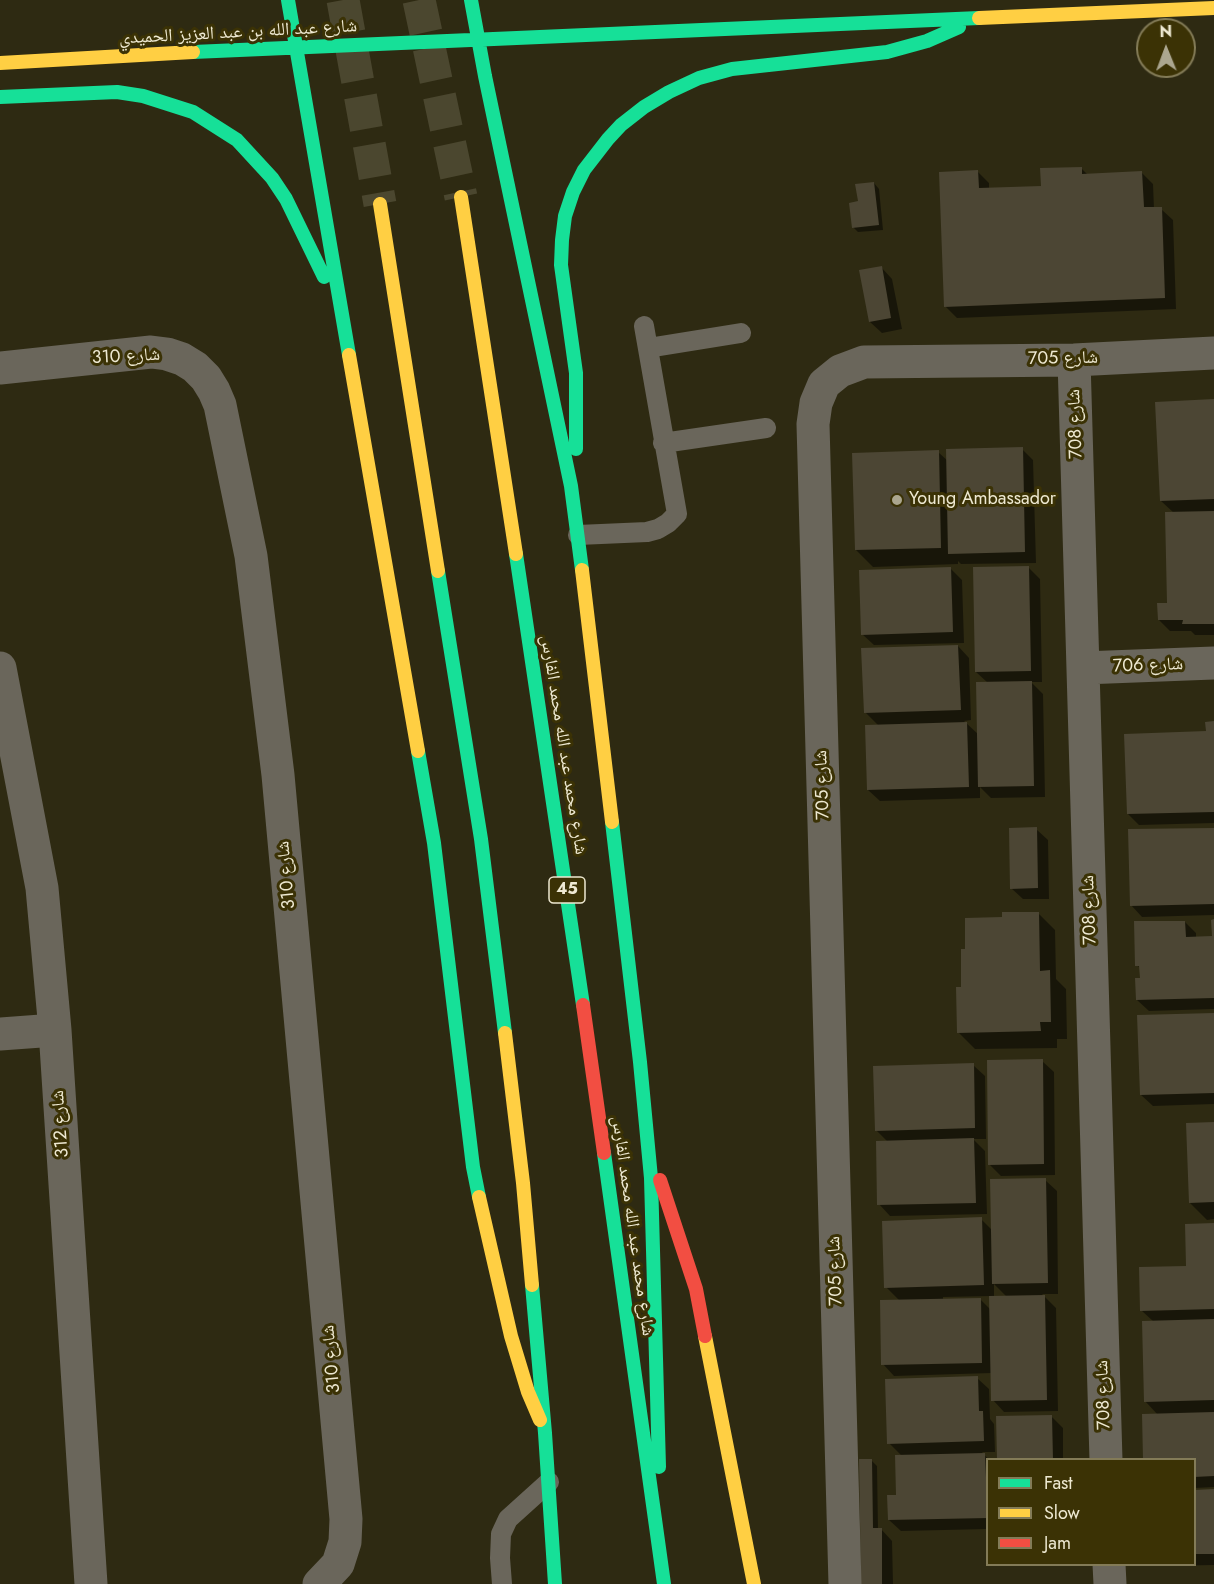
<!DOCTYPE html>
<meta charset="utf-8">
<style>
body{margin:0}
#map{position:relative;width:1214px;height:1584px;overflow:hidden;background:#2e2a12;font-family:Jost,sans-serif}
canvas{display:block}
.legend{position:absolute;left:986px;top:1458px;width:210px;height:108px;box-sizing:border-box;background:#3b3205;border:2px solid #837b57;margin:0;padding:8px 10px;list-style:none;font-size:18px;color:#eee9d2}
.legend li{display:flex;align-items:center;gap:12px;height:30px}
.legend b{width:30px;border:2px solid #837b57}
.north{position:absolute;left:1136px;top:18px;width:60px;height:60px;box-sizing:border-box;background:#3b3205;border:2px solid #837b57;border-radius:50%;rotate:359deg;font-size:16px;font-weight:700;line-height:24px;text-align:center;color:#eee9d2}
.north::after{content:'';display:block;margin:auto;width:21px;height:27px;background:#aba68f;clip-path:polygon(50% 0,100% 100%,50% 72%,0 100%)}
</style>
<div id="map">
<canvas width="1214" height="1584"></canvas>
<ul class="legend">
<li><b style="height:8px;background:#16e098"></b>Fast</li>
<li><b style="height:8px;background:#ffcf43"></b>Slow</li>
<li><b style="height:8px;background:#f24e42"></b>Jam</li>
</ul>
<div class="north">N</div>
</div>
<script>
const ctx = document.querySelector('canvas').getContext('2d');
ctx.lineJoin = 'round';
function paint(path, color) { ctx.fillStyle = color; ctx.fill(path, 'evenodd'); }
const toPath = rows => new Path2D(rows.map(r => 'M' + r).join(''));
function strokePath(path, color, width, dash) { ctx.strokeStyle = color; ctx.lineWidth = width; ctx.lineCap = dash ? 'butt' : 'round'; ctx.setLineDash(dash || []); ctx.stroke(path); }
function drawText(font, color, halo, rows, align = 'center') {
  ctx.font = font + ' Jost,"Noto Naskh Arabic",sans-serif'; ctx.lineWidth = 6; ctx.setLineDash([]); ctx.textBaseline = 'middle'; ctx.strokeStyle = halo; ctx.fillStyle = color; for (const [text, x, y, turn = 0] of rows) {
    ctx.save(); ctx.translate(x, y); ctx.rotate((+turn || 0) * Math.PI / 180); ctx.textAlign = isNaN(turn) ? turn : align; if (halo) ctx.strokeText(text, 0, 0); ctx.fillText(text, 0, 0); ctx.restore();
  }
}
const shadow = toPath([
 [1081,168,1088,175,1142,173,1153,184,1154,209,1161,209,1173,220,1176,309,957,318,945,306,978,172,989,183,989,189,1042,188],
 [874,183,879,189,883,230,858,232,853,227,859,203],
 [881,267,892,279,902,329,882,333,870,322],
 [1214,401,1214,635,1195,635,1191,631,1170,631,1159,620,1168,604,1174,513,1161,501],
 [1022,449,1033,460,1036,563,961,564,958,561,958,564,873,567,856,550,938,452,948,461],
 [1029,568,1040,579,1042,682,1031,682,1043,694,1045,797,991,798,980,787,980,798,880,801,868,790,879,726,865,712,958,646,969,658,971,720,964,721,979,735,988,683,976,672],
 [951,569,962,580,964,643,874,645,862,634],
 [1214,723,1214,823,1139,825,1128,814,1207,733],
 [1036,829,1048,840,1049,899,1023,899,1011,888],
 [1214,829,1214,915,1142,917,1131,905],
 [1038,913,1055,930,1056,979,1066,989,1067,1039,1057,1039,1057,1048,975,1049,958,1032,967,950,1004,919],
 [1214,921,1214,1009,1149,1011,1137,1000,1141,980,1141,969,1137,965,1185,922,1196,933,1196,938,1213,938],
 [1214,1014,1214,1104,1153,1106,1141,1095],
 [1042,1061,1054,1072,1055,1175,1001,1176,990,1165],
 [973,1065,985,1076,986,1139,973,1139,985,1151,987,1214,890,1216,879,1204,888,1142,876,1130],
 [1214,1124,1214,1219,1207,1220,1190,1203],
 [1045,1180,1057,1191,1058,1294,1042,1294,1056,1308,1058,1411,1004,1412,993,1400,992,1373,894,1376,883,1364,900,1301,886,1287,981,1219,992,1230],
 [994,1284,1007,1297,994,1297],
 [991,1296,991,1310,980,1299,943,1300,943,1297],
 [1214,1224,1214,1487,1194,1488,1194,1460,1158,1415,1145,1401,1154,1322,1142,1311,1187,1267],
 [977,1378,989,1389,990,1419,994,1424,995,1452,982,1452,989,1460,988,1460,988,1529,901,1531,889,1520,898,1497,902,1456,889,1443],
 [1051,1416,1063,1428,1063,1460,998,1460],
 [872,1461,877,1466,878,1529,881,1529,892,1541,893,1584,863,1584],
 [1194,1491,1214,1491,1214,1565,1160,1566,1158,1564,1194,1564]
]);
const building = toPath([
 [1082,167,1082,174,1142,171,1144,207,1162,207,1165,298,944,307,939,172,978,170,979,188,1041,186,1040,168],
 [874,182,879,225,852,228,849,203,858,201,855,184],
 [882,266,891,318,869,322,859,270],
 [1214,399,1214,499,1160,501,1155,402],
 [1023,447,1025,552,948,554,946,449],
 [939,450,941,548,855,550,852,453],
 [1214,511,1214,624,1182,624,1183,620,1158,620,1157,603,1167,603,1165,512],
 [1029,566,1031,671,975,672,973,567],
 [951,567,953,632,861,635,859,570],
 [958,645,961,710,864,713,861,648],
 [1032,681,1034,786,978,787,976,682],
 [1214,721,1214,812,1127,814,1124,734,1206,731,1205,722],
 [967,722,969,787,867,790,865,725],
 [1037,827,1038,888,1010,889,1009,828],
 [1214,828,1214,904,1130,906,1128,829],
 [1002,912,1039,912,1040,971,1050,970,1051,1022,1040,1022,1041,1031,957,1033,956,987,961,987,961,949,965,949,965,918,1002,917],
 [1214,919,1214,998,1136,1000,1135,978,1140,978,1139,966,1135,966,1134,921,1185,921,1186,937,1212,936,1211,920],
 [1214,1013,1214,1093,1140,1095,1137,1015],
 [1043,1059,1044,1164,988,1165,987,1060],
 [974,1063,975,1128,875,1131,873,1066],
 [1214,1122,1214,1202,1189,1203,1186,1123],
 [974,1138,976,1203,877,1205,876,1141],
 [1046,1178,1048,1283,992,1284,990,1179],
 [982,1217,984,1285,884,1288,882,1221],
 [1214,1223,1214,1309,1140,1311,1139,1267,1186,1266,1185,1224],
 [1045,1295,1047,1400,991,1401,989,1296],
 [981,1298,982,1363,881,1365,880,1300],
 [1214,1319,1214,1400,1144,1402,1142,1321],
 [978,1376,979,1411,983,1411,984,1441,887,1444,885,1379],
 [1214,1412,1214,1476,1194,1477,1194,1460,1143,1460,1142,1414],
 [1052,1415,1053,1460,997,1460,996,1416],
 [985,1453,986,1477,988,1477,988,1518,888,1520,887,1495,896,1495,895,1455],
 [859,1459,872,1459,873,1528,882,1528,882,1584,861,1584],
 [1214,1489,1214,1554,1194,1554,1194,1490]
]);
const primaryTunnel = toPath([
 [343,0,380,204],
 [419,0,461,197]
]);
const lane = toPath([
 [648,348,741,333],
 [663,443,766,428],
 [578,535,647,532,658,529,668,523,677,514,644,326],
 [502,1584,500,1558,501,1534,508,1519,549,1482]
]);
const street = toPath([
 [1074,360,1106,1460],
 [0,368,151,352,167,354,182,359,195,367,206,378,214,391,220,405,251,556,278,775,346,1519,345,1542,338,1564,319,1584],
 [0,668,42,888,55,1030,91,1584],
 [1083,668,1214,663],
 [0,1034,55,1030],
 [1109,1564,1110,1584],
 [845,1584,813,424,816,403,824,384,840,371,864,362,1074,360,1214,353]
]);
const fast = toPath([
 [288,0,349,355],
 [471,0,485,76,571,486,582,570],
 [193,52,979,18],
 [0,97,117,92,143,96,193,112,237,140,272,178,286,199,324,277],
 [576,449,576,373,561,265,562,240,565,216,573,192,584,170,608,139,621,125,644,107,669,92,699,78,732,69,887,52,927,41,959,27],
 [516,554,583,1005],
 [438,571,481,839,505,1033],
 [418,751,434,843,473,1167,479,1197],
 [612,822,640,1062,651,1178,659,1467],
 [604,1153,664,1584],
 [532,1285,545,1433,555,1584]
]);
const slow = toPath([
 [979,18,1214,8],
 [0,63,193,52],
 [461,197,516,554],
 [380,204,438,571],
 [349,355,418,751],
 [582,570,612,822],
 [505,1033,523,1183,532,1285],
 [479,1197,511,1336,528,1392,540,1420],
 [705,1336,754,1584]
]);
const jam = toPath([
 [583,1005,604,1153],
 [660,1180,696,1289,705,1336]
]);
const markers = [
 [897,500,6,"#aba68f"]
];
const shields = [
 [567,890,36]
];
const shieldNames = [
 ["45",567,890]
];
const streetNames = [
 ["شارع عبد الله بن عبد العزيز الحميدي",238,33,-3],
 ["شارع 310",126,357,-3],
 ["شارع 705",1063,359,-1],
 ["شارع 708",1076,424,-92],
 ["شارع 706",1148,666,-2],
 ["شارع محمد عبد الله محمد الفارس",563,745,81],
 ["شارع 705",823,785,-92],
 ["شارع 310",287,875,-95],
 ["شارع 708",1090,910,-92],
 ["شارع 312",61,1124,-94],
 ["شارع محمد عبد الله محمد الفارس",632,1226,82],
 ["شارع 705",836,1271,-92],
 ["شارع 310",332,1359,-95],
 ["شارع 708",1104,1395,-92]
];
const poiNames = [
 ["Young Ambassador",909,500]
];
paint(shadow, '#0007');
paint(building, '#4c4634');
strokePath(primaryTunnel, '#4b472f', 33, [33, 16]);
strokePath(lane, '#6a665b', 20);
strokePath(street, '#6a665b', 33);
strokePath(fast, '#16e098', 14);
strokePath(slow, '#ffcf43', 14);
strokePath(jam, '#f24e42', 14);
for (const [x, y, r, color] of markers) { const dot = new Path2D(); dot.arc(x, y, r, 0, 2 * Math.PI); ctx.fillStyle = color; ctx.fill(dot); strokePath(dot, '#3b3205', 2); }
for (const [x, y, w] of shields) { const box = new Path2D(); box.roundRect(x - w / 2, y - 13, w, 26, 4.5); ctx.fillStyle = '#3b3205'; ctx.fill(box); strokePath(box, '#eee9d2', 1.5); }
drawText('bold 16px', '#eee9d2', null, shieldNames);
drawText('18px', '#eee9d2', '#3b3205', streetNames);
drawText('18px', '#eee9d2', '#3b3205', poiNames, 'left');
</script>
